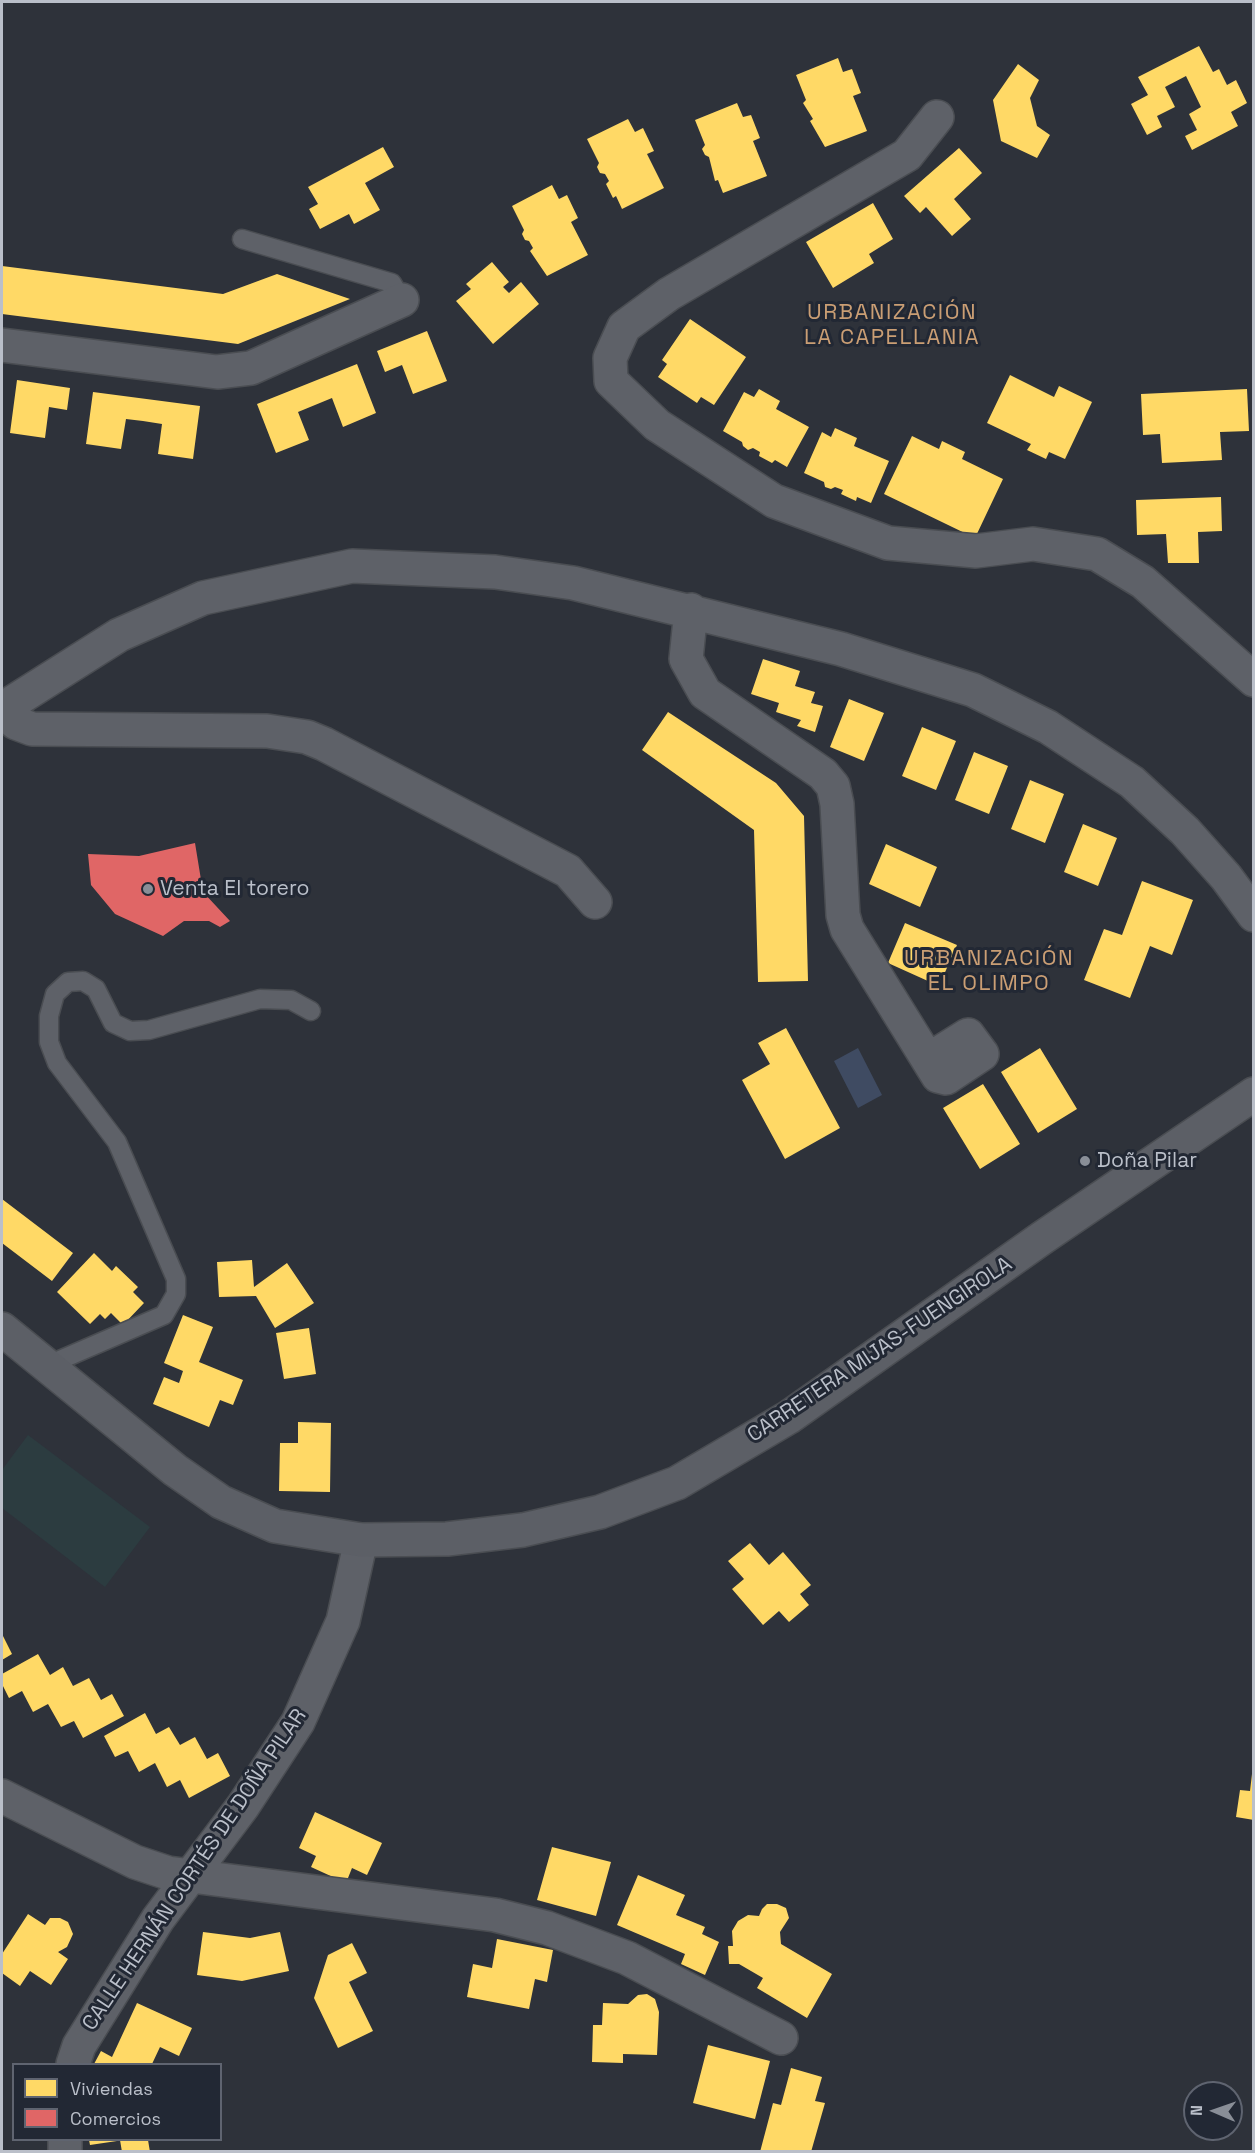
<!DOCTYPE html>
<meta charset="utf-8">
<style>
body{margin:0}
#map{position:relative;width:1255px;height:2153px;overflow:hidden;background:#2e323a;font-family:"Space Grotesk",sans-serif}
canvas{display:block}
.frame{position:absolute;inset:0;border:3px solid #babfc9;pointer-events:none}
.legend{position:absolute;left:12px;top:2063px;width:210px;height:78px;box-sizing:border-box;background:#222834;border:2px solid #5f6470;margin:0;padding:8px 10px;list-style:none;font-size:18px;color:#babfc9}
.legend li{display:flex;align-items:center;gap:12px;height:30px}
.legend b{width:30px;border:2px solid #5f6470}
.north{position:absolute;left:1183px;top:2081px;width:60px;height:60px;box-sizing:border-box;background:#222834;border:2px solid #5f6470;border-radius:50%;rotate:272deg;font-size:16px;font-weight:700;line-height:24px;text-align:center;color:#babfc9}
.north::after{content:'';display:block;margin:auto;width:21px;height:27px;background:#898e97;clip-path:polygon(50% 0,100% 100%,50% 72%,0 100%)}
</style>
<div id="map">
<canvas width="1255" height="2153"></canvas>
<div class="frame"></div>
<ul class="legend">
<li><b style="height:16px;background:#ffd966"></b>Viviendas</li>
<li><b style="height:16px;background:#e06666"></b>Comercios</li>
</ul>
<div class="north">N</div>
</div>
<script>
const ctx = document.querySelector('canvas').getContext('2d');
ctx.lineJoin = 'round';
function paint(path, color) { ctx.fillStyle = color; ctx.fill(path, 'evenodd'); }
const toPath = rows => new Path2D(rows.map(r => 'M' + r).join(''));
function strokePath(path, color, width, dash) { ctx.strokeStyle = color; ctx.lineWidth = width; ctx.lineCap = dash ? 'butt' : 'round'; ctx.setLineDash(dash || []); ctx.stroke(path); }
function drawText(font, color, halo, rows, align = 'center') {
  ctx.font = font + ' "Space Grotesk",sans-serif'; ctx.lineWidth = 6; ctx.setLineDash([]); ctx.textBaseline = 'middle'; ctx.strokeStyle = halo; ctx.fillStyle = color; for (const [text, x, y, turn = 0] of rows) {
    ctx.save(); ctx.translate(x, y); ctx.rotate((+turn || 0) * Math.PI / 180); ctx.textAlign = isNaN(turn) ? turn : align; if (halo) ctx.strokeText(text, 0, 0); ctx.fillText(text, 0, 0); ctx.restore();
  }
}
const green = toPath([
 [28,1435,150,1527,105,1587,2,1508,2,1470]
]);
const water = toPath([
 [858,1048,882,1095,858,1108,834,1061]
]);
const homes = toPath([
 [1199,46,1213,72,1219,69,1227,85,1236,80,1247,103,1231,112,1238,126,1192,150,1185,136,1197,130,1189,114,1201,107,1186,76,1165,87,1175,107,1157,116,1162,127,1147,135,1131,104,1148,95,1138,77],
 [838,58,843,72,852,69,861,93,853,96,867,131,825,147,810,121,813,119,803,103,806,100,796,75],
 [1018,64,1039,80,1030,98,1037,126,1050,135,1037,158,1001,141,993,100],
 [737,103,743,117,751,115,760,138,753,141,767,176,723,193,718,180,715,181,709,157,705,155,702,149,705,145,695,120],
 [628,119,635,132,643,128,654,151,647,154,664,188,622,209,616,196,613,198,606,184,609,181,605,174,600,173,597,167,599,163,587,139],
 [383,147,394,167,365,183,380,210,354,224,349,214,320,229,309,209,318,204,308,187],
 [959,148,982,173,954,199,971,219,952,236,926,207,920,213,904,196],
 [552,185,559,199,567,195,578,218,571,222,588,255,547,276,530,251,533,248,529,241,525,240,522,234,524,230,512,206],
 [873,203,893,239,869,254,874,263,833,288,806,242],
 [492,262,509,282,503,287,509,293,521,282,539,304,493,344,456,301,471,289,466,284],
 [2,266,223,294,277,274,350,299,238,344,2,314],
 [690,319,746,357,714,405,701,397,697,403,658,377,667,364,662,360],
 [427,331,447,381,413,394,402,365,385,372,377,351],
 [357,364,376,413,343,427,332,398,298,412,309,440,276,453,257,404],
 [1010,375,1054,397,1059,386,1092,402,1065,459,1049,452,1046,459,1027,450,1031,444,987,423],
 [17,380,70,388,67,410,49,407,45,438,10,433],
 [759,389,780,401,776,409,809,427,787,467,775,460,772,463,759,456,760,452,753,448,748,450,743,446,742,442,723,431,744,392,754,397],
 [1247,389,1249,431,1220,432,1222,460,1162,463,1160,434,1143,435,1141,394],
 [93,392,200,406,193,459,158,454,162,424,143,421,126,419,121,449,86,444],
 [835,428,857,438,854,446,889,461,871,503,857,497,856,501,841,494,843,490,835,487,831,489,825,487,824,482,804,473,822,432,831,437],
 [912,436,939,449,942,441,965,452,962,459,1003,479,975,538,884,494],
 [1221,497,1222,531,1198,532,1199,563,1168,563,1166,534,1137,535,1136,500],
 [763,659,800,671,795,686,815,692,811,703,823,706,815,732,797,726,801,720,776,712,779,703,751,694],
 [849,699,884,713,864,761,830,747],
 [668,712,776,783,804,816,808,981,758,982,754,830,642,750],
 [922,727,956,741,936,790,902,776],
 [974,752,1008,766,989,814,955,800],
 [1030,780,1064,794,1045,843,1011,829],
 [1083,824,1117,838,1098,886,1064,872],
 [886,844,937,867,920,907,869,884],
 [1142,881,1193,900,1172,955,1150,946,1130,998,1084,980,1104,929,1122,935],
 [905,923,957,945,939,986,888,963],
 [786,1028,840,1128,785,1159,742,1080,770,1064,758,1043],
 [1040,1048,1077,1109,1038,1133,1001,1072],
 [983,1084,1020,1144,980,1169,943,1108],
 [2,1199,73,1253,52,1281,2,1243],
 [94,1253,112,1271,116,1266,138,1287,133,1292,144,1303,123,1325,111,1313,105,1319,100,1314,90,1324,57,1292],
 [252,1260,254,1287,287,1263,314,1303,275,1328,256,1296,219,1297,217,1262],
 [183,1315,213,1327,199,1362,243,1380,233,1405,220,1400,209,1427,153,1404,164,1377,179,1383,183,1371,164,1363],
 [309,1328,316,1374,284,1379,276,1333],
 [298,1422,331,1423,330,1492,279,1491,280,1443,298,1443],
 [750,1543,769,1565,783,1552,811,1585,800,1594,809,1605,789,1622,779,1611,763,1625,732,1589,744,1579,728,1561],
 [2,1634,12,1654,2,1660],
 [38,1654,50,1675,63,1667,73,1686,89,1678,101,1700,112,1694,124,1716,83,1738,74,1721,61,1727,48,1704,33,1712,22,1691,9,1698,2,1684,2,1674],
 [145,1713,156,1734,169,1727,180,1745,195,1737,207,1759,218,1753,230,1776,189,1798,180,1780,167,1787,155,1763,139,1772,128,1751,115,1757,104,1736],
 [1252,1774,1254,1774,1254,1820,1236,1817,1240,1790,1250,1791],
 [315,1812,382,1843,367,1875,352,1868,346,1883,311,1867,316,1856,299,1848],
 [552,1847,611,1862,596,1916,537,1900],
 [638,1875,685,1895,676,1915,705,1927,702,1934,719,1942,705,1975,681,1964,685,1954,617,1925],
 [767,1904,777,1904,786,1908,789,1918,780,1932,781,1944,832,1974,807,2018,757,1988,763,1978,739,1964,729,1964,728,1946,733,1946,732,1931,738,1921,748,1915,759,1916,762,1909],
 [28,1914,45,1925,50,1918,60,1918,68,1922,73,1934,67,1947,58,1952,68,1959,51,1985,30,1971,20,1986,2,1973,2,1954],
 [203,1932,250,1938,280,1932,289,1971,242,1981,197,1975],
 [497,1939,553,1950,547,1982,535,1979,529,2009,467,1997,473,1964,492,1968],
 [352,1943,367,1973,349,1982,373,2031,338,2048,314,1998,328,1955],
 [647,1994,655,1999,659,2012,657,2055,623,2054,623,2063,592,2062,593,2025,602,2025,603,2003,628,2004,638,1995],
 [137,2003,192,2028,179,2056,160,2047,152,2064,94,2064,101,2051,112,2057],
 [708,2045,770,2061,755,2119,693,2103],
 [791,2068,822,2077,815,2101,825,2103,811,2152,760,2152,773,2103,781,2105],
 [89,2140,117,2140,117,2141,90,2145],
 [120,2140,148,2140,150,2152,122,2152]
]);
const shops = toPath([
 [195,843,203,892,230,921,220,927,209,921,184,921,163,936,115,914,91,885,88,854,139,856]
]);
const service = toPath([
 [242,239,392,283,402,300],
 [46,1366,164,1315,176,1294,176,1279,117,1142,57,1063,49,1042,49,1016,55,994,68,982,83,981,96,989,113,1023,130,1031,149,1030,260,999,291,1000,311,1011]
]);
const minor = toPath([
 [937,117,907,155,669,294,624,327,610,358,611,381,657,425,774,501,888,543,976,551,1033,544,1097,554,1143,582,1254,680],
 [2,345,217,372,251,368,402,300],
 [691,610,686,659,705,693,823,774,833,786,837,804,843,915,847,929,938,1076,946,1078,982,1054,968,1035,928,1060],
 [2,709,119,635,203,598,352,566,495,572,573,583,841,649,973,690,1048,727,1132,782,1185,831,1226,877,1254,915],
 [2,710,16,723,32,729,267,731,307,737,324,744,568,871,595,902],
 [2,1796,135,1862,168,1873,495,1915,547,1928,627,1958,781,2038],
 [73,2064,79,2046,158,1919,243,1806,298,1722,343,1621,361,1540],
 [65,2140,65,2152]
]);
const secondary = toPath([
 [2,1329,175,1470,221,1502,275,1526,361,1540,447,1539,523,1530,600,1512,677,1483,789,1417,1042,1238,1254,1094]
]);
const markers = [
 [148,889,6,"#898e97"],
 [1085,1161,6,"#898e97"]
];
const poiNames = [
 ["Venta El torero",160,889],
 ["Doña Pilar",1097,1161]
];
const streetNames = [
 ["CARRETERA MIJAS-FUENGIROLA",880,1350,-34],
 ["CALLE HERNÁN CORTÉS DE DOÑA PILAR",195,1870,-56]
];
const neighbourhoodNames = [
 ["URBANIZACIÓN",892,313],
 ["LA CAPELLANIA",892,338],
 ["URBANIZACIÓN",989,959],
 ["EL OLIMPO",989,984]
];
paint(green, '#2c3c40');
paint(water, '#3f4b62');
paint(homes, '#ffd966');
paint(shops, '#e06666');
strokePath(service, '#4a4d52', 21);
strokePath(minor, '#4a4d52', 36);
strokePath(secondary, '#4a4d52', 36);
strokePath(service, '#5e6168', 18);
strokePath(minor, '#5e6168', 33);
strokePath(secondary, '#5c5f66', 33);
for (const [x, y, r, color] of markers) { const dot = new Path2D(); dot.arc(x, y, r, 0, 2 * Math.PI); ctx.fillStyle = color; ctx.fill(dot); strokePath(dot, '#222834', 2); }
drawText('21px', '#babfc9', '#222834', poiNames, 'left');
drawText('21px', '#babfc9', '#222834', streetNames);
ctx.letterSpacing = '1.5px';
drawText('22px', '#ca9e74', '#222834', neighbourhoodNames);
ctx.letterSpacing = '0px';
</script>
